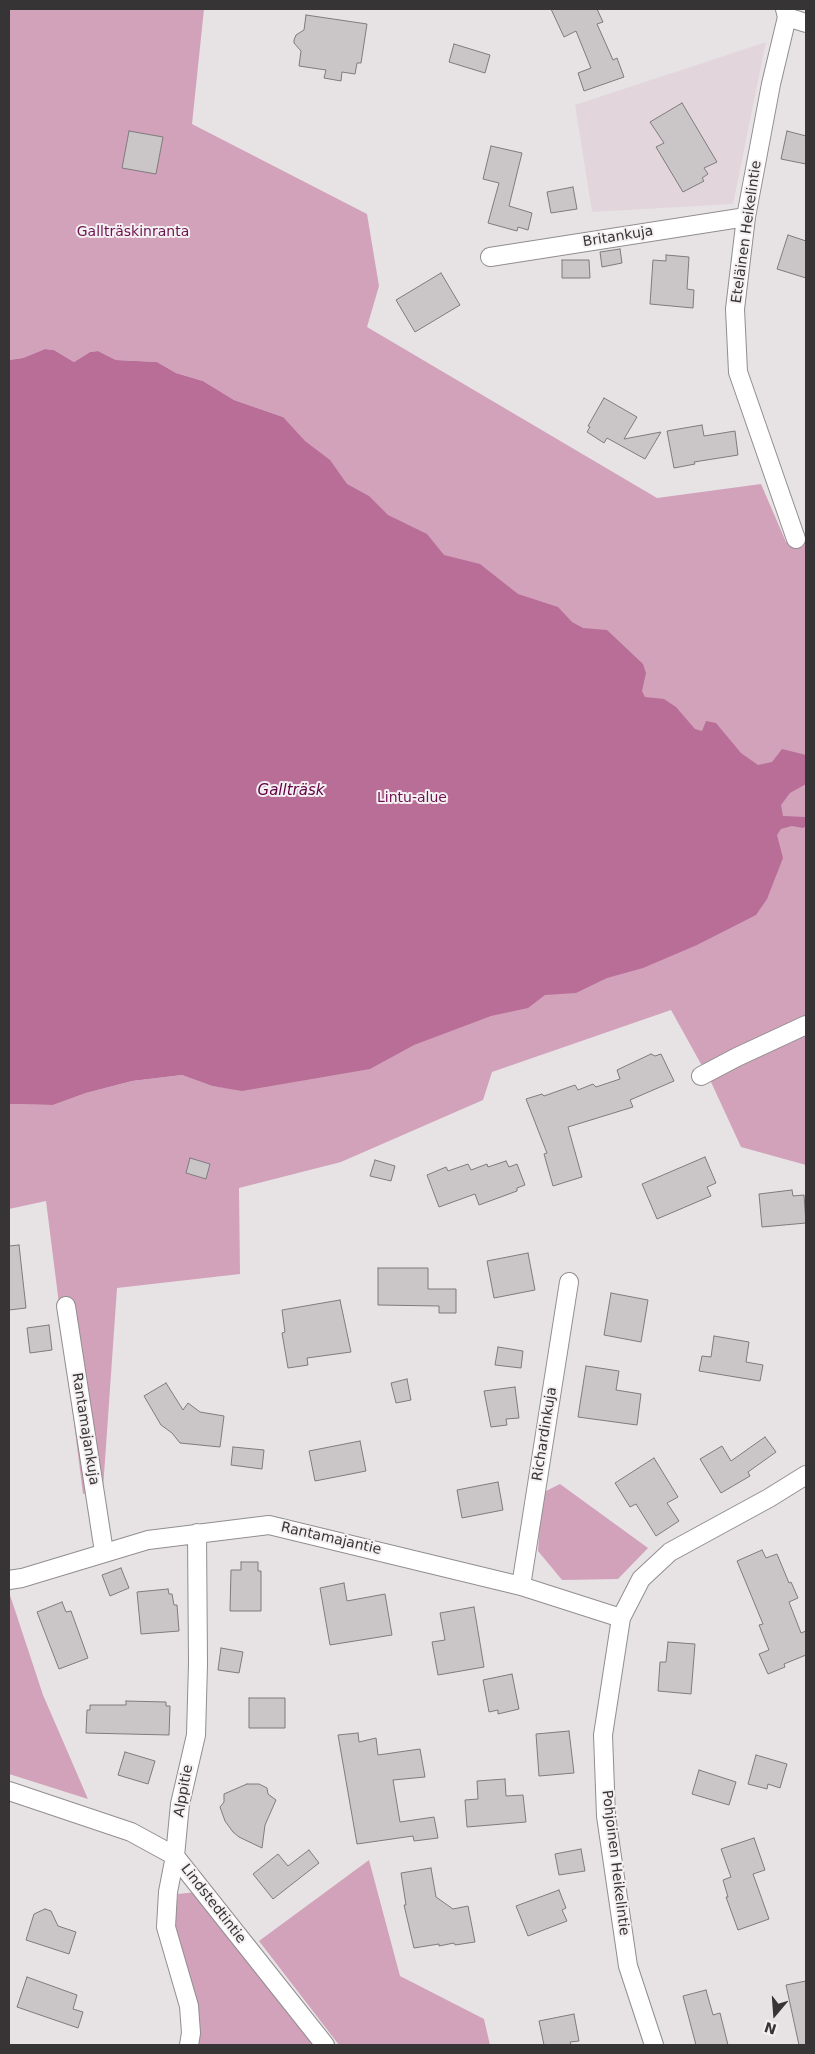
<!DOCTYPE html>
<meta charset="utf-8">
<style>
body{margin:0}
#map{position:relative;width:815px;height:2054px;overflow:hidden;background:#e7e3e5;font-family:"DejaVu Sans",sans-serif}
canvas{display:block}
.frame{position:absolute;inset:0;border:10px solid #363435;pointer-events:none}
.north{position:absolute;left:750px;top:1989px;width:50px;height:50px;-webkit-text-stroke:4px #f4f0f2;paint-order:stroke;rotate:198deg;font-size:14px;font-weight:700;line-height:20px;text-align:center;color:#363435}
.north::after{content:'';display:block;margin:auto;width:18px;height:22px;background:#363435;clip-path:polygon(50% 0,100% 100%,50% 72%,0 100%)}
</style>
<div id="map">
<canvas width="815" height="2054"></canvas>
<div class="frame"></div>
<div class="north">N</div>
</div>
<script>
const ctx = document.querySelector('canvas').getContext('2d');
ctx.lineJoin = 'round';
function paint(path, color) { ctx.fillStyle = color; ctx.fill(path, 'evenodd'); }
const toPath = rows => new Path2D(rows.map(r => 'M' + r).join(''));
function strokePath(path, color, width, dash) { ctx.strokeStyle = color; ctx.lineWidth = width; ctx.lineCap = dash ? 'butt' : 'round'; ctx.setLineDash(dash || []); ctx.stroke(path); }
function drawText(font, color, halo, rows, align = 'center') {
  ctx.font = font + ' "DejaVu Sans",sans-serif'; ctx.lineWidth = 4; ctx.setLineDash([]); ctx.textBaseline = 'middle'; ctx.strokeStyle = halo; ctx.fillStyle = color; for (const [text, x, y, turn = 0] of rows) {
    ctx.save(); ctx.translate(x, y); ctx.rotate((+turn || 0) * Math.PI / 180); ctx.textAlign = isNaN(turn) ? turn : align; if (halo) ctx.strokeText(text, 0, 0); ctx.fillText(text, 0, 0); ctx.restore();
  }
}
const built = toPath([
 [766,42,733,204,592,212,575,105]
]);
const green = toPath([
 [9,9,204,9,192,124,367,214,379,286,367,327,657,498,761,484,786,542,806,538,806,1165,741,1147,711,1082,671,1010,492,1072,483,1100,341,1162,239,1188,240,1274,117,1288,103,1489,83,1494,46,1201,9,1209,9,1104,53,1105,86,1093,132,1081,182,1075,212,1086,242,1090,283,417,234,400,203,381,176,373,157,362,116,360,98,351,90,352,74,362,54,350,45,349,23,358,9,360],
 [560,1484,648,1548,618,1579,562,1580,538,1551,542,1493],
 [9,1592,43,1695,88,1799,9,1774],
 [369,1860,400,1976,484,2019,490,2045,339,2045,259,1941],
 [196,1892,315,2045,197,2045,191,1979,179,1954,175,1917,178,1894]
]);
const water = toPath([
 [45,349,54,350,74,362,90,352,98,351,116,360,157,362,176,373,203,381,234,400,283,417,305,441,330,460,347,484,369,496,388,515,427,534,444,555,480,564,518,594,558,607,572,622,583,628,607,630,643,664,646,673,642,691,645,697,664,699,676,707,695,729,702,731,706,721,716,723,741,753,758,765,772,762,782,749,806,755,806,784,790,793,781,805,783,816,806,817,806,826,803,828,792,826,781,829,777,835,783,858,767,899,756,915,697,945,643,968,607,978,576,993,545,995,528,1008,491,1016,414,1045,370,1069,242,1091,212,1086,182,1075,132,1081,86,1093,53,1105,9,1104,9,360,23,358]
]);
const building = toPath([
 [551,9,597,9,603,22,597,24,613,60,617,58,624,77,584,91,578,73,591,68,576,31,564,37,551,9],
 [306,15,367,24,361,63,357,63,355,74,342,72,341,81,324,78,326,70,299,66,301,51,294,43,294,40,296,35,304,30,306,15],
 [454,44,490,55,485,73,449,62,454,44],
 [682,103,717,162,704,168,708,174,702,178,704,181,683,192,656,147,664,143,650,122,682,103],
 [129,131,163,137,156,174,122,168,129,131],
 [787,131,806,136,806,164,781,159,787,131],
 [491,146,522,153,509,206,532,213,528,230,518,227,517,231,488,223,499,183,483,179,491,146],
 [573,187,577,209,551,213,547,192,573,187],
 [788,235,806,241,806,278,777,269,788,235],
 [620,249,622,263,602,267,600,252,620,249],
 [666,255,689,257,687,289,694,290,693,308,650,304,653,260,666,261,666,255],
 [562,260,589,260,590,278,562,278,562,260],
 [441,273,460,305,415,332,396,300,441,273],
 [604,398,637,417,624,439,661,432,645,459,607,438,604,443,587,432,590,427,588,426,604,398],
 [702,425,704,436,735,431,738,455,694,462,695,464,674,468,667,431,702,425],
 [651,1054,655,1056,661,1054,674,1081,630,1100,633,1107,568,1127,582,1177,553,1186,544,1154,547,1153,526,1099,542,1094,544,1096,575,1085,578,1090,593,1084,596,1087,620,1079,617,1070,651,1054],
 [705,1157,716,1183,707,1187,711,1196,657,1219,642,1184,705,1157],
 [190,1158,210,1164,206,1179,186,1173,190,1158],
 [375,1160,395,1166,391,1181,370,1176,375,1160],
 [506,1161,509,1167,517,1164,525,1185,517,1188,517,1191,479,1205,475,1194,439,1207,427,1175,446,1167,448,1171,468,1164,471,1170,487,1164,488,1167,506,1161],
 [792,1190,793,1196,804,1195,806,1223,762,1227,759,1194,792,1190],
 [19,1245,26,1308,9,1310,9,1246,19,1245],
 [528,1253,535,1290,494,1298,487,1261,528,1253],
 [378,1268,428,1268,428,1289,456,1289,456,1313,439,1313,439,1306,378,1305,378,1268],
 [611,1293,648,1300,641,1342,604,1335,611,1293],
 [340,1300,351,1352,307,1358,308,1365,288,1368,282,1333,285,1332,282,1310,340,1300],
 [49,1325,52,1350,30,1353,27,1328,49,1325],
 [714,1336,749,1342,746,1362,763,1365,760,1381,699,1371,702,1356,711,1357,714,1336],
 [498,1347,523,1351,521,1368,495,1365,498,1347],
 [586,1366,619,1371,616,1390,641,1394,637,1425,578,1417,586,1366],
 [407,1379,411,1400,396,1403,391,1383,407,1379],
 [166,1383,183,1410,188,1403,200,1412,224,1416,220,1447,180,1443,172,1433,161,1425,144,1396,166,1383],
 [515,1387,519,1418,506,1419,507,1425,491,1427,484,1391,515,1387],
 [765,1437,776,1452,748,1472,750,1476,721,1493,700,1459,722,1446,731,1461,765,1437],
 [360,1441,366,1471,315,1481,309,1451,360,1441],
 [233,1447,264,1450,262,1469,231,1465,233,1447],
 [654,1458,678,1497,667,1503,679,1521,656,1536,636,1504,630,1507,615,1483,654,1458],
 [498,1482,503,1510,462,1518,457,1490,498,1482],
 [762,1550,766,1558,777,1554,789,1583,791,1582,798,1598,789,1602,801,1633,806,1631,806,1655,784,1664,785,1667,768,1674,759,1654,769,1650,759,1625,763,1624,737,1561,762,1550],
 [241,1562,258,1562,258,1571,261,1571,261,1611,230,1611,231,1570,241,1570,241,1562],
 [121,1568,129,1588,110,1596,102,1575,121,1568],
 [344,1583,347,1601,385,1594,392,1635,330,1645,320,1588,344,1583],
 [168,1589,169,1594,172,1594,174,1605,177,1605,179,1631,141,1634,137,1592,168,1589],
 [62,1602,66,1612,71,1611,88,1658,59,1669,37,1612,62,1602],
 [474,1607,484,1667,438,1675,432,1642,445,1640,440,1613,474,1607],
 [668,1642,695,1644,691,1694,658,1691,660,1662,666,1662,668,1642],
 [221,1648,243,1652,239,1673,218,1670,221,1648],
 [512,1674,519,1709,498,1714,498,1710,489,1712,483,1680,512,1674],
 [249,1698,285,1698,285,1728,249,1728,249,1698],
 [126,1701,166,1702,166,1706,170,1706,169,1735,86,1733,87,1710,90,1710,90,1705,126,1705,126,1701],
 [569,1731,574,1773,539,1776,536,1734,569,1731],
 [358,1733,359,1742,376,1738,378,1755,420,1749,425,1777,393,1780,400,1822,434,1817,438,1838,414,1841,413,1836,357,1844,338,1735,358,1733],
 [125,1752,155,1761,148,1784,118,1775,125,1752],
 [756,1755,787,1764,780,1788,768,1784,767,1789,748,1784,756,1755],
 [699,1770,736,1782,729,1805,692,1794,699,1770],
 [505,1779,506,1796,523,1795,526,1822,467,1827,465,1800,478,1799,477,1781,505,1779],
 [247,1784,259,1784,267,1788,268,1794,276,1800,265,1825,262,1848,239,1837,233,1832,225,1821,220,1807,224,1802,224,1794,247,1784],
 [754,1838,765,1870,753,1874,769,1919,738,1930,726,1897,728,1897,723,1880,731,1877,721,1849,754,1838],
 [581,1849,585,1871,559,1875,555,1854,581,1849],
 [309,1850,319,1863,273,1899,253,1874,278,1854,288,1866,309,1850],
 [431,1868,436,1897,453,1909,468,1906,475,1942,455,1945,454,1943,439,1946,439,1944,414,1948,404,1905,406,1905,401,1873,431,1868],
 [559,1890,566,1908,562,1910,567,1921,528,1936,516,1906,559,1890],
 [45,1909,51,1911,58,1926,76,1932,69,1954,26,1940,34,1914,45,1909],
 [27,1977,77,1995,73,2009,83,2012,78,2028,17,2007,27,1977],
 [806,1981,806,2045,799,2045,786,1985,806,1981],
 [706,1990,713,2015,720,2013,728,2045,696,2045,683,1996,706,1990],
 [574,2014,579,2041,570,2042,571,2045,544,2045,539,2021,574,2014]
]);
const street = toPath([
 [785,9,787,17,771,84,746,217,735,309,738,372,796,539],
 [787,17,806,23],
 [490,257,746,217],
 [701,1076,737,1057,806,1025],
 [66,1306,104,1552],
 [9,1580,22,1578,148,1540,269,1525,521,1586,621,1618],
 [521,1586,569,1282],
 [9,1791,131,1832,175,1856,325,2045],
 [189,2045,191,2033,189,2006,166,1927,168,1892,175,1856,180,1804,196,1735,198,1664,197,1533],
 [654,2045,628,1966,606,1816,603,1735,621,1618,641,1579,670,1552,769,1498,806,1475]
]);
const parkNames = [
 ["Gallträskinranta",133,232],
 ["Lintu-alue",412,798]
];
const streetNames = [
 ["Eteläinen Heikelintie",747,232,-82],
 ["Britankuja",618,237,-9],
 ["Rantamajankuja",85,1429,81],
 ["Richardinkuja",545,1434,-81],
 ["Rantamajantie",331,1539,13],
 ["Alppitie",184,1791,-80],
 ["Pohjoinen Heikelintie",615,1863,83],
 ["Lindstedtintie",213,1904,52]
];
const waterNames = [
 ["Gallträsk",291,791]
];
paint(built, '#e2d6dc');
paint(green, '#d2a2bb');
paint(water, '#b96e97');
paint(building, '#cac6c8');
strokePath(building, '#7f7b7d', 1);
strokePath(street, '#928e90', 20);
strokePath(street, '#fff', 18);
drawText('14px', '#6e124e', '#f4f0f2', parkNames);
drawText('14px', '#363435', '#f4f0f2', streetNames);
drawText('italic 15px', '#620244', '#f4f0f2', waterNames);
</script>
